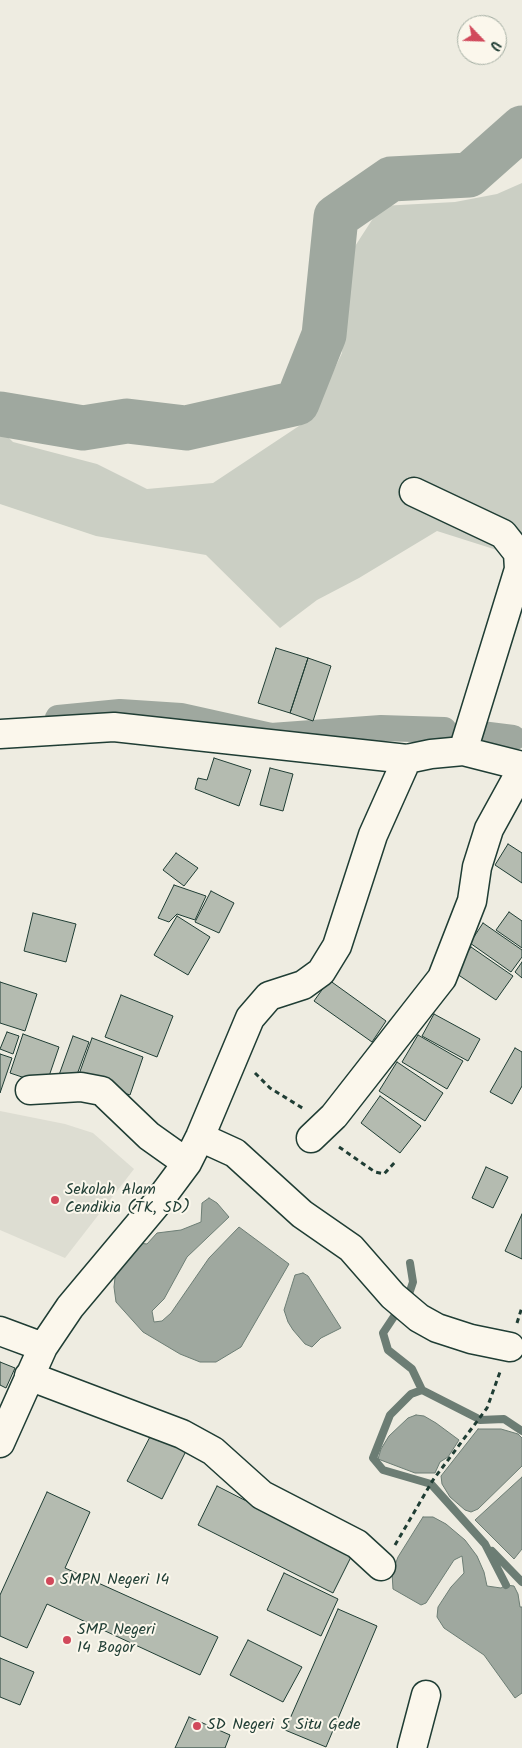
<!DOCTYPE html>
<style>
body{margin:0}
#map{position:relative;width:522px;height:1748px;overflow:hidden;background:#eeece1;font-family:Kalam,sans-serif}
canvas{display:block}
.north{position:absolute;left:457px;top:15px;width:50px;height:50px;box-sizing:border-box;background:#fbf7ec;border:1px solid #a3ada2;border-radius:50%;rotate:114deg;font-size:14px;font-weight:700;line-height:20px;text-align:center;color:#1f3d34}
.north::after{content:'';display:block;margin:auto;width:18px;height:22px;background:#d1495b;clip-path:polygon(50% 0,100% 100%,50% 72%,0 100%)}
</style>
<div id="map">
<canvas width="522" height="1748"></canvas>
<div class="north">U</div>
</div>
<script>
const ctx = document.querySelector('canvas').getContext('2d');
ctx.lineJoin = 'round';
function paint(path, color) { ctx.fillStyle = color; ctx.fill(path, 'evenodd'); }
const toPath = rows => new Path2D(rows.map(r => 'M' + r).join(''));
function strokePath(path, color, width, dash) { ctx.strokeStyle = color; ctx.lineWidth = width; ctx.lineCap = dash ? 'butt' : 'round'; ctx.setLineDash(dash || []); ctx.stroke(path); }
function drawText(font, color, halo, rows, align = 'center') {
  ctx.font = font + ' Kalam,sans-serif'; ctx.lineWidth = 4; ctx.setLineDash([]); ctx.textBaseline = 'middle'; ctx.strokeStyle = halo; ctx.fillStyle = color; for (const [text, x, y, turn = 0] of rows) {
    ctx.save(); ctx.translate(x, y); ctx.rotate((+turn || 0) * Math.PI / 180); ctx.textAlign = isNaN(turn) ? turn : align; if (halo) ctx.strokeText(text, 0, 0); ctx.fillText(text, 0, 0); ctx.restore();
  }
}
const built = toPath([
 [0,1111,65,1124,93,1133,134,1169,65,1258,0,1230]
]);
const green = toPath([
 [522,183,522,558,437,531,359,578,317,600,280,628,206,555,96,536,0,504,0,429,13,442,97,464,147,489,213,483,311,418,342,353,348,257,381,206,455,202,497,194]
]);
const water = toPath([
 [209,1198,217,1203,229,1217,187,1257,164,1299,152,1311,154,1322,162,1321,171,1313,209,1258,239,1227,289,1264,241,1347,216,1362,200,1362,180,1354,143,1332,116,1302,114,1287,116,1268,138,1243,147,1244,157,1233,181,1230,201,1222,202,1203,209,1198],
 [303,1273,308,1276,341,1328,321,1338,312,1347,305,1344,293,1330,288,1322,284,1310,295,1275,303,1273],
 [416,1415,424,1416,436,1423,459,1440,448,1457,440,1462,435,1473,415,1473,378,1459,381,1449,389,1436,408,1418,416,1415],
 [478,1429,501,1429,518,1434,522,1438,522,1466,478,1509,471,1512,465,1510,450,1497,442,1484,441,1476,478,1429],
 [522,1477,522,1549,514,1559,475,1520,522,1477],
 [423,1517,433,1517,446,1524,465,1540,477,1556,484,1572,487,1586,501,1588,506,1585,514,1586,518,1594,520,1607,522,1607,522,1693,515,1698,484,1655,444,1628,437,1617,438,1607,451,1587,464,1573,462,1556,454,1560,426,1603,421,1605,393,1589,392,1573,398,1557,423,1517]
]);
const stream = toPath([
 [410,1263,413,1282,409,1294,383,1333,388,1350,412,1369,422,1390,477,1418],
 [422,1390,411,1394,390,1415,373,1458,383,1470,431,1484,485,1544,506,1585],
 [480,1420,504,1419,522,1431],
 [492,1551,522,1582]
]);
const canal = toPath([
 [58,718,120,712,181,716,271,736,381,728,444,730],
 [473,733,513,738]
]);
const river = toPath([
 [0,414,83,428,127,421,186,428,297,403,324,335,336,217,391,179,469,175,522,128]
]);
const building = toPath([
 [276,648,308,658,290,713,258,703,276,648],
 [308,658,331,666,313,721,290,713,308,658],
 [214,758,251,770,239,806,195,789,198,778,207,780,214,758],
 [270,768,293,774,283,811,260,805,270,768],
 [508,844,522,853,522,883,495,865,508,844],
 [176,853,198,868,184,886,163,870,176,853],
 [174,885,206,896,195,920,177,914,169,922,158,918,174,885],
 [211,891,234,903,219,933,195,922,211,891],
 [509,912,522,921,522,948,496,930,509,912],
 [33,913,76,924,66,962,24,951,33,913],
 [177,916,210,937,188,975,154,955,177,916],
 [483,923,522,950,522,957,511,972,470,943,483,923],
 [471,947,513,976,496,1000,454,972,471,947],
 [522,962,522,978,515,972,522,962],
 [329,980,386,1021,372,1042,314,1001,329,980],
 [0,982,37,994,25,1031,0,1023,0,982],
 [121,995,173,1016,157,1057,105,1037,121,995],
 [434,1014,480,1039,468,1061,422,1036,434,1014],
 [7,1032,19,1036,13,1054,0,1049,7,1032],
 [23,1034,59,1047,46,1085,10,1073,23,1034],
 [418,1035,463,1061,447,1089,402,1062,418,1035],
 [73,1036,89,1042,75,1080,59,1075,73,1036],
 [92,1038,143,1057,130,1095,78,1077,92,1038],
 [515,1048,522,1052,522,1086,512,1104,490,1092,515,1048],
 [0,1054,12,1058,0,1093,0,1054],
 [397,1062,443,1093,425,1121,379,1091,397,1062],
 [380,1096,421,1126,400,1153,361,1123,380,1096],
 [486,1167,508,1177,493,1208,472,1198,486,1167],
 [522,1214,522,1259,505,1251,522,1214],
 [0,1362,15,1368,6,1388,0,1385,0,1362],
 [152,1433,186,1451,162,1499,127,1481,152,1433],
 [217,1486,352,1555,333,1593,198,1525,217,1486],
 [47,1492,90,1512,65,1568,218,1637,200,1675,47,1604,27,1648,0,1636,0,1595,47,1492],
 [284,1573,338,1599,321,1636,267,1610,284,1573],
 [338,1609,377,1626,326,1747,285,1730,338,1609],
 [248,1640,302,1667,283,1702,230,1675,248,1640],
 [0,1658,34,1672,20,1705,0,1697,0,1658],
 [189,1717,230,1735,225,1748,175,1748,189,1717]
]);
const path = toPath([
 [255,1073,270,1088,304,1109],
 [339,1147,375,1172,384,1174,396,1161],
 [517,1323,522,1307],
 [395,1545,433,1480,487,1408,500,1372]
]);
const minor = toPath([
 [414,492,503,534,518,553,519,569,463,751],
 [0,734,114,727,407,759,431,754,463,751,522,766],
 [30,1090,81,1087,102,1091,149,1136,187,1163],
 [200,1137,235,1153,302,1214,351,1248,393,1296,419,1318,437,1328,471,1339,510,1347],
 [311,1138,334,1116,442,978,472,901,477,867,489,829,522,769],
 [0,1331,43,1347],
 [29,1376,182,1434,213,1451,262,1495,357,1544,381,1566],
 [0,1443,43,1347,70,1307,158,1202,187,1163,200,1137,250,1018,269,996,303,985,321,972,337,946,373,835,407,759],
 [412,1748,426,1695]
]);
const markers = [
 [55,1200,5,"#d1495b"],
 [50,1581,5,"#d1495b"],
 [67,1640,5,"#d1495b"],
 [197,1726,5,"#d1495b"]
];
const poiNames = [
 ["Sekolah Alam",65,1191],
 ["Cendikia (TK, SD)",65,1209],
 ["SMPN Negeri 14",60,1581],
 ["SMP Negeri",77,1631],
 ["14 Bogor",77,1649],
 ["SD Negeri 5 Situ Gede",207,1726]
];
paint(built, '#ddddd2');
paint(green, '#cbcfc4');
paint(water, '#9fa89f');
strokePath(water, '#6c7d74', 1);
strokePath(stream, '#6c7d74', 8);
strokePath(canal, '#9fa89f', 26);
strokePath(river, '#9fa89f', 45);
paint(building, '#b4bbb0');
strokePath(building, '#1f3d34', 1);
strokePath(minor, '#1f3d34', 31);
strokePath(path, '#1f3d34', 3, [5, 4]);
strokePath(minor, '#fbf7ec', 28);
for (const [x, y, r, color] of markers) { const dot = new Path2D(); dot.arc(x, y, r, 0, 2 * Math.PI); ctx.fillStyle = color; ctx.fill(dot); strokePath(dot, '#fbf7ec', 2); }
drawText('16px', '#1f3d34', '#fbf7ec', poiNames, 'left');
</script>
